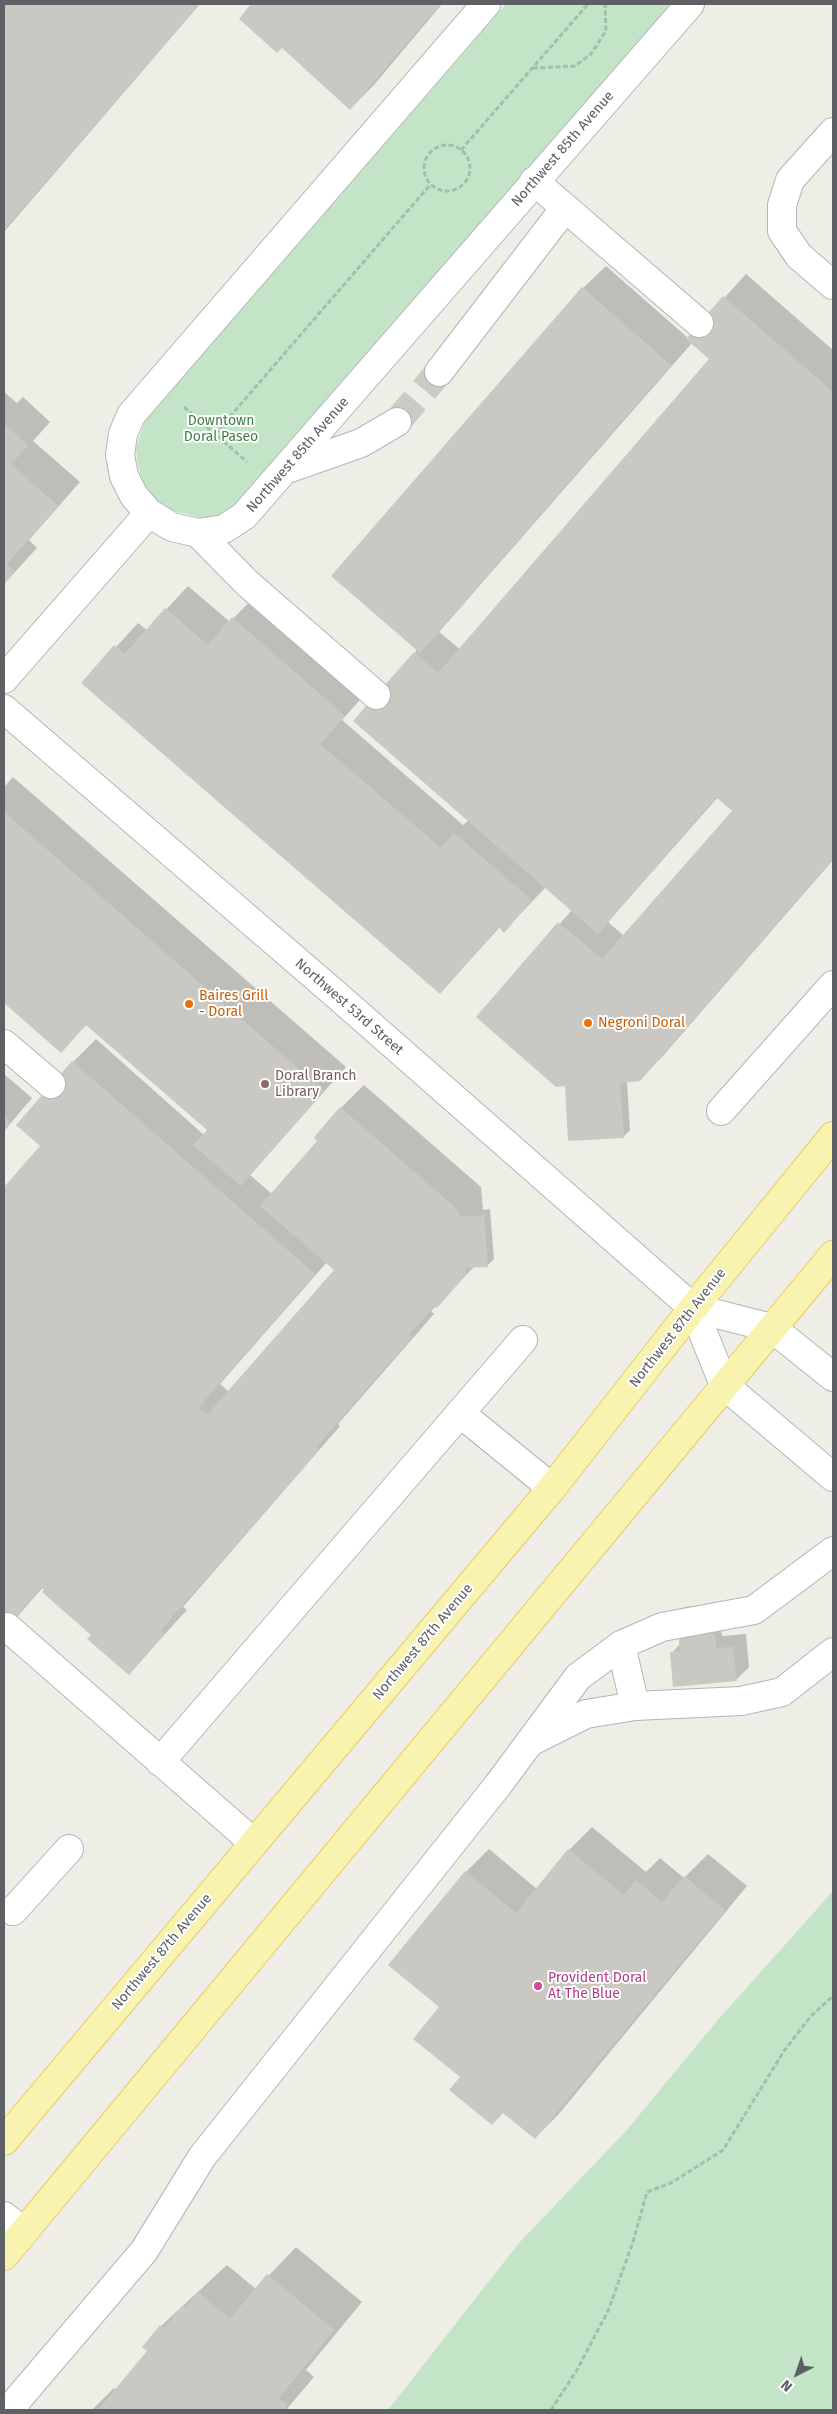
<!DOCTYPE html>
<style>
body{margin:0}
#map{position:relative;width:837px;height:2414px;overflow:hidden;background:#eeede6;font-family:"Fira Sans",sans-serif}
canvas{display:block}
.frame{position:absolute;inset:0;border:5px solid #5d6065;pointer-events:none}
.north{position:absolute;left:772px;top:2349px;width:50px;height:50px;-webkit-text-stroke:4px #fff;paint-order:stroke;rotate:221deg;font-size:14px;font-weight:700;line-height:20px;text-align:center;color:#5d6065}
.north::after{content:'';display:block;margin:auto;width:18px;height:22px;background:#5d6065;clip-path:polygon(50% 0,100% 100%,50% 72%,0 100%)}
</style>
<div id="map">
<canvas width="837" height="2414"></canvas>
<div class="frame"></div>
<div class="north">N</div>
</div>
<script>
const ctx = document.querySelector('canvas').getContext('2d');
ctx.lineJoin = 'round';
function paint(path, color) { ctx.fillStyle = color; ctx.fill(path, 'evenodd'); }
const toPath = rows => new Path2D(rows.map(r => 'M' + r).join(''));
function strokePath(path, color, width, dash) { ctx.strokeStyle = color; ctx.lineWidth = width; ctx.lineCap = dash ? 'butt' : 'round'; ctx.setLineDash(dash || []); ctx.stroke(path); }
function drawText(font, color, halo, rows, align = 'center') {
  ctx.font = font + ' "Fira Sans",sans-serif'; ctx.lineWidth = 4; ctx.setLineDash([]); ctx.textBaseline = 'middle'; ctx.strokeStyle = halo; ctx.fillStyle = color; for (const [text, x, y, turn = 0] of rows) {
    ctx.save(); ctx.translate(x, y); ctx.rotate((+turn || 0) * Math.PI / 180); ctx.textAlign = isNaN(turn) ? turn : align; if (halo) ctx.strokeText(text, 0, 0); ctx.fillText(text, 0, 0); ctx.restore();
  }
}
const green = toPath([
 [506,4,675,4,238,507,210,520,174,511,158,501,143,483,138,465,136,448,145,420],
 [833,1891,833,2410,388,2410,519,2243,626,2131,717,2021]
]);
const shadow = toPath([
 [4,4,200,4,4,232],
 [253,4,442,4,373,86,350,109,282,47,241,19],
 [606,266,688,338,746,274,833,350,833,860,662,1057,639,1080,627,1081,630,1130,623,1137,566,1085,477,1017,572,910,546,887,504,931,500,927,440,993,83,683,138,623,147,630,188,586,230,622,256,595,367,692,342,720,463,825,469,820,415,653,583,288],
 [692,343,711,359,460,649,439,632],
 [718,797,733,811,624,936,608,922],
 [4,392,17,403,23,397,50,422,33,441,80,482,29,540,37,548,4,584],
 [13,777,346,1067,250,1175,272,1194,319,1140,341,1108,364,1085,481,1187,483,1210,490,1209,494,1259,488,1265,475,1266,436,1306,431,1311,434,1314,338,1424,340,1426,183,1607,187,1610,129,1673,43,1587,4,1632,4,1189,41,1146,73,1062,96,1039,204,1135,209,1130,87,1024,61,1051,4,1001,4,787],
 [327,1262,336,1270,229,1392,220,1384],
 [4,1074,32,1098,4,1131],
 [719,1605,722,1636,746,1634,749,1667,736,1680,672,1653,680,1644,677,1614,684,1607],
 [592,1827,646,1872,660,1858,684,1878,708,1854,747,1886,558,2115,535,2138,462,2077,441,2007,466,1872,489,1849,537,1889,569,1850],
 [296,2247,362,2302,306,2370,314,2377,286,2410,92,2410,114,2388,116,2390,149,2351,161,2326,227,2265,256,2289]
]);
const building = toPath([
 [4,4,200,4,4,230],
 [251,4,440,4,350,110,282,48,277,53,239,19],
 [582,287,671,365,420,653,331,576],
 [723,296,833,392,833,859,640,1081,620,1083,624,1138,568,1141,565,1086,556,1087,476,1017,558,922,602,959,732,811,716,797,598,934,353,721,414,652,438,673,709,359,686,339],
 [4,423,28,446,11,464,58,506,7,564,15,571,4,584],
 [165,608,208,645,232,617,345,716,320,744,441,848,454,833,532,900,504,933,499,927,440,994,81,683,114,645,125,654],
 [4,812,324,1091,241,1186,193,1145,207,1130,86,1025,61,1053,4,1003],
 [72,1061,315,1274,198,1408,207,1415,334,1270,260,1206,317,1141,314,1137,340,1107,458,1210,459,1217,484,1215,488,1267,465,1268,466,1275,437,1308,434,1306,409,1335,412,1337,316,1447,319,1450,161,1630,165,1634,129,1675,87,1639,91,1635,42,1592,44,1590,41,1587,4,1630,4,1187,40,1146,16,1125],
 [4,1116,10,1122,4,1129],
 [713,1611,716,1648,733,1647,737,1681,673,1687,670,1652,680,1651,676,1613],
 [568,1849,624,1895,636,1880,662,1902,684,1876,725,1910,535,2139,503,2113,492,2125,449,2090,460,2077,413,2039,439,2007,388,1965,465,1871,516,1913],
 [267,2274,334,2330,279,2398,287,2405,283,2410,98,2410,147,2351,142,2347,160,2325,164,2328,183,2305,186,2307,198,2292,230,2319]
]);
const minorTunnel = toPath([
 [397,422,439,372]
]);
const path = toPath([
 [533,68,575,66,591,54,606,31,605,4],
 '424 168a23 23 0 1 1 46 0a23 23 0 1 1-46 0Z',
 [461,150,588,4],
 [184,407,247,462],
 [215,434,430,185],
 [551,2410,577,2370,608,2311,633,2242,647,2192,671,2183,723,2150,784,2051,811,2016,833,1996]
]);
const minor = toPath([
 [486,4,131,415,123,434,120,455,124,476,134,496,149,513,172,527,198,533,224,529,244,516,690,4],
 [833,132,790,180,782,205,782,231,799,256,833,285],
 [534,181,699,323],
 [439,372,565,208],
 [287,469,361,443,397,422],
 [198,533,247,583,376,695],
 [4,679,149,513],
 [4,709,333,992,693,1308,724,1385,833,1477],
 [4,1044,51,1084],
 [721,1111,833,985],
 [693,1308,772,1328,833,1377],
 [460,1413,552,1488],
 [7,1627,254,1843],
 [621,1645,635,1706],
 [534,1740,586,1714,635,1706,741,1701,782,1692,833,1652],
 [160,1762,523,1340],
 [13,1911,69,1849],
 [4,2216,24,2232],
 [11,2410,18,2399,144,2251,202,2157,498,1785,578,1677,621,1645,662,1627,754,1610,833,1551]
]);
const major = toPath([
 [4,2141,552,1488,693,1308,833,1136],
 [4,2256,833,1255]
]);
const markers = [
 [189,1004,5,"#e8710a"],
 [588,1023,5,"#e8710a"],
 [265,1084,5,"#8d6e63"],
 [538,1986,5,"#d1479c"]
];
const streetNames = [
 ["Northwest 85th Avenue",563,149,-49],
 ["Northwest 85th Avenue",298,455,-49],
 ["Northwest 53rd Street",349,1007,41],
 ["Northwest 87th Avenue",678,1328,-52],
 ["Northwest 87th Avenue",423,1642,-50],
 ["Northwest 87th Avenue",162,1952,-50]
];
const parkNames = [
 ["Downtown",221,421],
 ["Doral Paseo",221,437]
];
const foodNames = [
 ["Baires Grill",199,996],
 ["- Doral",199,1012],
 ["Negroni Doral",598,1023]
];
const educationNames = [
 ["Doral Branch",275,1076],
 ["Library",275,1092]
];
const hotelNames = [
 ["Provident Doral",548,1978],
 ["At The Blue",548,1994]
];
paint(green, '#c4e4c7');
paint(shadow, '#0003');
paint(building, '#cac8c2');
strokePath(minorTunnel, '#cacac6', 28, [28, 14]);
strokePath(minor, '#b3b5b9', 30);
strokePath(major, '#e7cd66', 30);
strokePath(path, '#9cc2ab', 3, [5, 2.5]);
strokePath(minor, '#fff', 28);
strokePath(major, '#f9f3b0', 28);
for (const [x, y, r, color] of markers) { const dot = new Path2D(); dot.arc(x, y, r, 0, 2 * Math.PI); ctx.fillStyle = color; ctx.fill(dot); strokePath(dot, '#fff', 2); }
drawText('14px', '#5d6065', '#fff', streetNames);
drawText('14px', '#3d8446', '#fff', parkNames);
drawText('14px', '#c56008', '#fff', foodNames, 'left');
drawText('14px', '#785e54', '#fff', educationNames, 'left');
drawText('14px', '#b23c85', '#fff', hotelNames, 'left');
</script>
